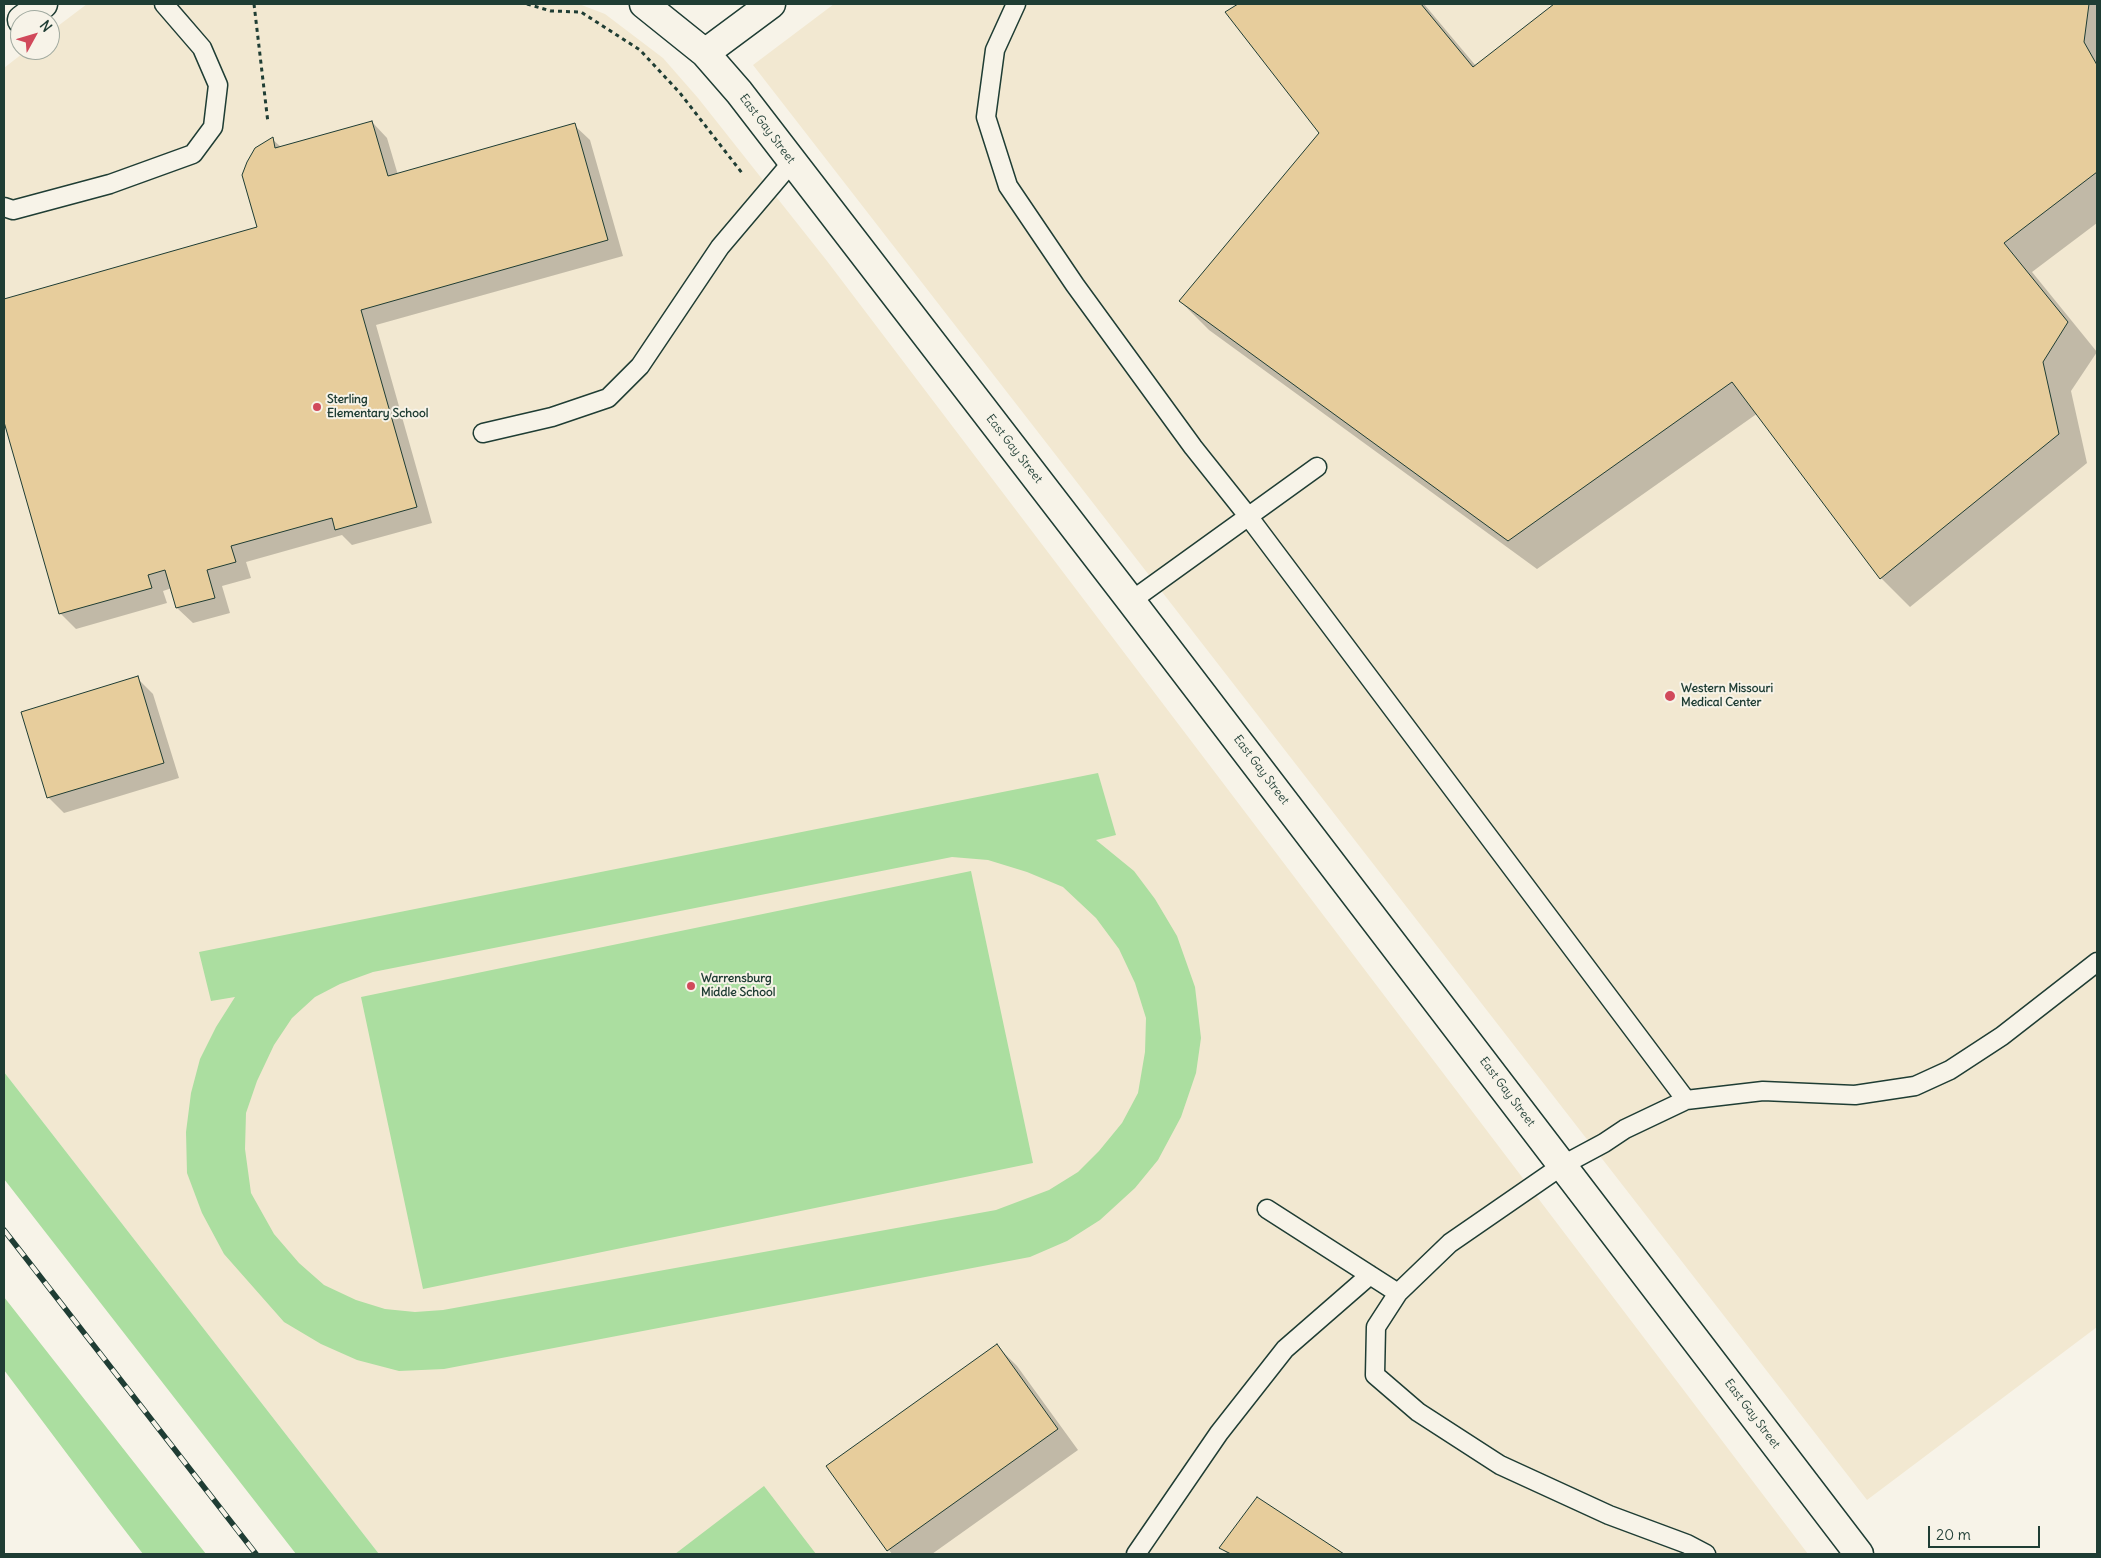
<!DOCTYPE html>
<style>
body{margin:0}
#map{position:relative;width:2101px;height:1558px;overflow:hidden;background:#f7f3e8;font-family:Delius,sans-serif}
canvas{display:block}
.frame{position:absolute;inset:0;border:5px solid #1f3d34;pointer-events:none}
.north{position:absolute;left:10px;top:10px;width:50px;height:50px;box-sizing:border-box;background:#f7f3e8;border:1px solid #a1aaa0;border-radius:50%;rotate:51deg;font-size:14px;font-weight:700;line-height:20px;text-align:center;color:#1f3d34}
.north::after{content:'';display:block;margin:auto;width:18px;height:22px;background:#d1495b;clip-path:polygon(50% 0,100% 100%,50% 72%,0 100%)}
.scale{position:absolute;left:1928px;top:1526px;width:112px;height:22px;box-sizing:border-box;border:2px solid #1f3d34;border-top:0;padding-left:6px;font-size:15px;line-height:18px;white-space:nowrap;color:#1f3d34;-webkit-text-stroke:4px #f7f3e8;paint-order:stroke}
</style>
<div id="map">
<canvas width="2101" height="1558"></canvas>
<div class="frame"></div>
<div class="north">N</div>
<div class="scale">20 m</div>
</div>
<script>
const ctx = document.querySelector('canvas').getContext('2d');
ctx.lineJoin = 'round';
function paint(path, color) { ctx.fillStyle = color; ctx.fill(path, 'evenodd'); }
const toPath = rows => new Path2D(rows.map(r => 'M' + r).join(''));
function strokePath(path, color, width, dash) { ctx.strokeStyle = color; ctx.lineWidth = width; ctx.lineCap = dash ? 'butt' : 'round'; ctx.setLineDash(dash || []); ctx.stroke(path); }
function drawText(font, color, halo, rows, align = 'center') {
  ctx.font = font + ' Delius,sans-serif'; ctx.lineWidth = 4; ctx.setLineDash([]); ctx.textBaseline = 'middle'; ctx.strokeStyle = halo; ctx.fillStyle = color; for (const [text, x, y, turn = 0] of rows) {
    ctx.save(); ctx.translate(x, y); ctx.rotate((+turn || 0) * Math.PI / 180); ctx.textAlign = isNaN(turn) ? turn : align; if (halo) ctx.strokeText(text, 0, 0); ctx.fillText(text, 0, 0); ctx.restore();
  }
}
const built = toPath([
 [87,4,579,4,605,14,663,58,698,98,827,261,1808,1554,379,1554,4,1072,4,68,27,50,50,50,50,32],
 [834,4,2097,4,2097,1327,1867,1500,753,65]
]);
const green = toPath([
 [1098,773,1116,835,1096,840,1134,871,1155,899,1177,936,1195,987,1201,1038,1196,1073,1181,1117,1158,1160,1135,1188,1100,1220,1067,1241,1030,1257,444,1369,399,1371,357,1360,321,1344,284,1322,224,1254,202,1213,187,1173,186,1132,191,1093,200,1059,216,1027,235,997,211,1001,199,952],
 [952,857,988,860,1027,872,1063,887,1096,918,1119,949,1135,983,1146,1018,1145,1052,1138,1093,1122,1123,1099,1151,1078,1172,1049,1190,996,1210,443,1310,415,1312,385,1309,356,1300,324,1285,299,1263,274,1234,251,1193,245,1149,246,1113,257,1081,274,1045,292,1018,315,997,340,984,373,972],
 [971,871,1033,1163,423,1289,361,997],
 [4,1072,379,1554,296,1554,4,1179],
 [4,1297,206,1554,143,1554,110,1511,4,1370],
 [764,1486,816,1554,675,1554]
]);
const shadow = toPath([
 [1240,4,1424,4,1476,66,1556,4,2097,4,2097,223,2032,272,2097,352,2071,391,2087,463,1910,607,1881,578,1758,413,1537,569,1209,330,1180,301,1321,133,1227,13],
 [372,122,387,138,398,175,574,125,590,140,623,256,376,325,432,523,352,545,342,535,246,562,251,578,222,586,230,613,193,623,177,608,172,588,163,591,167,603,76,629,60,613,4,417,4,301,259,228,272,139,281,147],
 [137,678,153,694,179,778,64,813,48,797],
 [997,1346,1017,1366,1078,1450,932,1554,892,1554,828,1466],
 [1257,1499,1342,1554,1228,1554,1221,1548]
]);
const building = toPath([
 [1238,4,1421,4,1473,67,1554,4,2089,4,2084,42,2097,65,2097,172,2004,243,2068,322,2043,362,2059,434,1880,579,1732,382,1508,541,1179,301,1319,133,1225,12,1238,4],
 [372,121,388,176,575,123,608,240,361,310,417,507,335,530,332,518,231,546,236,562,207,570,215,598,176,608,165,570,148,575,152,588,59,614,4,422,4,299,257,227,242,175,247,162,255,148,273,137,275,148,372,121],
 [138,676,164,763,47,798,21,712,138,676],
 [997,1344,1058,1429,887,1551,826,1466,997,1344],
 [1257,1497,1344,1554,1231,1554,1219,1548,1257,1497]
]);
const path = toPath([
 [254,4,268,123],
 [527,4,551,11,581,12,640,50,680,93,742,173]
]);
const service = toPath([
 [1016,4,995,50,986,117,1008,186,1075,285,1193,447,1248,516,1686,1100],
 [4,207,13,210,110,184,193,154,213,127,218,85,202,48,164,4],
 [483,433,552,417,608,398,640,366,720,247,792,162],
 [1131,601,1317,467],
 [1267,1209,1398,1293],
 [1136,1554,1219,1433,1285,1349,1370,1275],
 [1706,1554,1687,1544,1609,1515,1500,1465,1418,1412,1375,1375,1376,1327,1398,1293,1450,1243,1563,1165,1604,1143,1625,1129,1686,1100,1763,1091,1855,1095,1915,1086,1950,1070,2002,1036,2097,962]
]);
const minor = toPath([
 [22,20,43,4]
]);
const secondary = toPath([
 [644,4,705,53,739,92,1131,601,1859,1554],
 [705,53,771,4]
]);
const rail = toPath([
 [4,1230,256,1554]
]);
const markers = [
 [317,407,5,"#d1495b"],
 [1670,696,6,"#d1495b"],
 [691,986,5,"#d1495b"]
];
const streetNames = [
 ["East Gay Street",767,129,53],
 ["East Gay Street",1014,449,52],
 ["East Gay Street",1261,770,53],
 ["East Gay Street",1507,1092,53],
 ["East Gay Street",1752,1414,53]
];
const poiNames = [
 ["Sterling",327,400],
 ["Elementary School",327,414],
 ["Western Missouri",1681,689],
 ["Medical Center",1681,703],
 ["Warrensburg",701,979],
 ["Middle School",701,993]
];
paint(built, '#f2e8d1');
paint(green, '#abdea0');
paint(shadow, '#0003');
paint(building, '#e7cd9c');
strokePath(building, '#1f3d34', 1);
strokePath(service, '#1f3d34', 21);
strokePath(minor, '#1f3d34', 31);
strokePath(secondary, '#1f3d34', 31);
strokePath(path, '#1f3d34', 3, [4, 4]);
strokePath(service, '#f7f3e8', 18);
strokePath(minor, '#f7f3e8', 28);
strokePath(secondary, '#f7f3e8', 28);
strokePath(rail, '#1f3d34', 5.5);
strokePath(rail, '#f7f3e8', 4, [11]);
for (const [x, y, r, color] of markers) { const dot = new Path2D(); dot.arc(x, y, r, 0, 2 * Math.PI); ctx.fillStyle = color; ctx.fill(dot); strokePath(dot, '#f7f3e8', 2); }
drawText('12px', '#1f3d34', '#f7f3e8', streetNames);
drawText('bold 12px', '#1f3d34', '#f7f3e8', poiNames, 'left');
</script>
